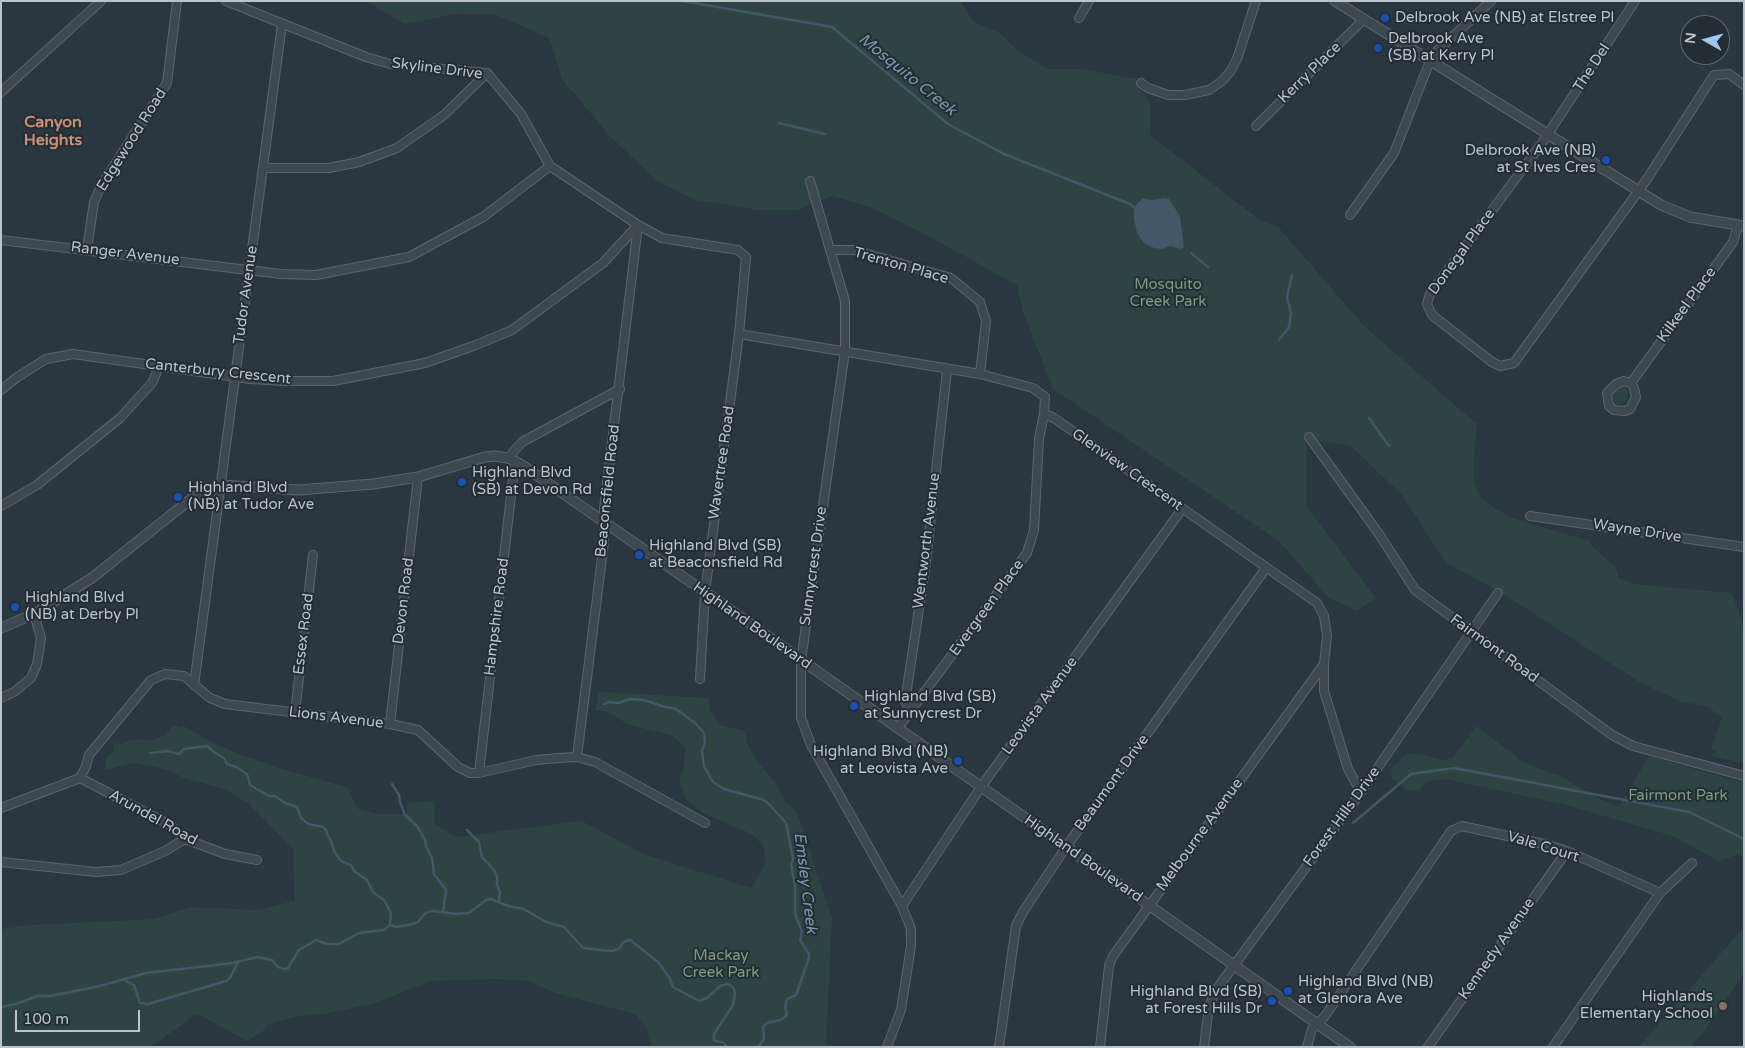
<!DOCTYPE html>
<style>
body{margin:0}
#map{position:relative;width:1745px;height:1048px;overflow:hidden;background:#2a3741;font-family:"Varela Round",sans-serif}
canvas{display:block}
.frame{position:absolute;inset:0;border:2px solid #bbc3cb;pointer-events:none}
.north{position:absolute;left:1680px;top:15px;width:50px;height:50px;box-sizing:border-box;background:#232d36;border:1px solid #606972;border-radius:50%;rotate:277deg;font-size:14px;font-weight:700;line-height:20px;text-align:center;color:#bbc3cb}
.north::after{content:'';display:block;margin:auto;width:18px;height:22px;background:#9dc8ee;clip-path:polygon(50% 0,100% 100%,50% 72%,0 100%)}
.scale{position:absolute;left:15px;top:1010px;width:125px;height:22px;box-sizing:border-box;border:2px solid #bbc3cb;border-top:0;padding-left:6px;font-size:15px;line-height:18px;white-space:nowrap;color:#bbc3cb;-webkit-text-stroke:4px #232d36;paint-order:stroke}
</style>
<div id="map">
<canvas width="1745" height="1048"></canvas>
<div class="frame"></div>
<div class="north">N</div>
<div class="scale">100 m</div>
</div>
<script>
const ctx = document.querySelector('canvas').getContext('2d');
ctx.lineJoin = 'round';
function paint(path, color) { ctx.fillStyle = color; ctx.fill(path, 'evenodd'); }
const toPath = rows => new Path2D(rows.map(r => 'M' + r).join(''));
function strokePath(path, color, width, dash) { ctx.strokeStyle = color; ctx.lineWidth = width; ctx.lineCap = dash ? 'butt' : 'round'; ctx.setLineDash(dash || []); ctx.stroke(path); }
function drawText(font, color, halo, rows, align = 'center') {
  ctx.font = font + ' "Varela Round",sans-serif'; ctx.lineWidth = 4; ctx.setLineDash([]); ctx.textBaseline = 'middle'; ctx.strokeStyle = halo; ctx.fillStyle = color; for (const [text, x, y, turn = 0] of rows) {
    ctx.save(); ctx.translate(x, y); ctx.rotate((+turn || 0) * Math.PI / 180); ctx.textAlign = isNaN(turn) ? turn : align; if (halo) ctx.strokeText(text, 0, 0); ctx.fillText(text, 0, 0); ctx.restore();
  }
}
const green = toPath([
 [366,1,960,1,974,22,1000,33,1017,50,1048,69,1082,69,1136,79,1151,105,1150,135,1257,218,1278,227,1366,328,1477,424,1474,455,1474,484,1482,498,1494,508,1513,518,1589,541,1592,546,1614,566,1618,572,1618,578,1634,584,1732,593,1739,612,1744,630,1744,763,1710,756,1717,751,1711,749,1722,718,1707,706,1682,702,1641,683,1502,593,1446,563,1402,495,1350,445,1306,440,1307,507,1376,598,1357,611,1328,597,1279,541,1053,389,1023,312,1017,285,919,231,873,208,832,196,797,210,760,210,695,200,657,181,609,135,562,79,549,38,497,15,456,14,404,24],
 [1624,386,1628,391,1627,400,1621,404,1616,404,1613,396,1614,393,1620,387],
 [599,692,708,698,711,713,720,725,745,731,746,741,756,760,774,781,785,801,797,812,832,918,826,1047,651,1047,646,1027,635,1014,555,993,529,981,496,979,431,981,373,1004,325,1014,299,1016,268,1024,266,1029,247,1041,202,1016,195,1015,151,1047,1,1047,1,929,31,925,154,919,191,907,257,910,295,901,293,849,249,804,225,789,184,778,164,769,133,763,105,770,106,758,114,752,114,743,123,744,131,739,154,740,165,735,173,725,179,728,184,726,213,743,242,755,278,768,347,787,358,809,378,814,401,814,407,813,407,803,434,801,435,824,456,837,582,821,643,854,751,888,765,864,764,847,752,834,703,813,686,799,679,782,684,768,685,747,673,736,627,724,608,712,595,710],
 [1477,726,1524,763,1560,776,1597,798,1619,807,1649,756,1744,783,1744,860,1739,854,1718,861,1673,836,1559,803,1445,779,1426,782,1419,791,1407,790,1392,778,1391,769,1406,754,1420,754,1443,760,1453,758],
 [1744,927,1744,973,1706,1029,1691,1047,1639,1047]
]);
const water = toPath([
 [1143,198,1152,200,1164,198,1169,199,1180,216,1184,247,1181,249,1170,246,1162,249,1154,248,1144,243,1137,233,1134,219,1134,207]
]);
const stream = toPath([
 [683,1,832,27,948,124,1004,154,1130,204,1135,208],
 [779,123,825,134],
 [1191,253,1208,267],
 [1279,340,1289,327,1291,313,1287,297,1292,275],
 [1369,418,1389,446],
 [604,704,609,702,618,703,630,699,644,700,662,706,676,709,695,723,704,733,705,743,702,751,704,766,713,782,724,789,764,800,769,804,786,823,793,859,791,864,795,886,795,913,802,932,800,940,809,954,809,958,796,995,787,999,785,1007,787,1015,780,1020,767,1023,763,1027,764,1039,758,1047],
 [150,753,167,751,179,754,184,749,207,746,214,752,224,758,227,764,236,767,247,774,250,785,269,796,275,796,285,803,297,807,301,818,308,824,323,827,326,830,328,836,331,841,334,851,341,861,351,865,354,871,367,880,373,892,384,900,391,913,390,925],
 [392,784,399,795,400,802,405,815,417,826,425,840,426,846,432,858,434,874,446,890,443,912],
 [1353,823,1411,774,1454,768,1689,812,1744,839],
 [467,830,479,842,482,857,494,870,497,877,497,885,500,892,499,901],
 [124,980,134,985,140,1003,148,1004,226,981,230,978,238,962],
 [1,1007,16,1004,38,996,50,996,100,986,146,973,233,963,257,957,272,960,278,967,285,969,288,968,299,950,316,940,327,944,339,944,359,933,384,930,390,925,397,927,412,924,418,922,425,913,432,911,457,914,469,913,486,900,491,899,508,906,524,909,546,922,564,927,583,948,612,951,619,949,623,942,630,940,658,962,669,977,673,987,699,1001,707,998,720,986,727,984,730,985,734,989,735,995,733,1005,714,1034,714,1040,715,1041,723,1042,727,1047]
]);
const minor = toPath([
 [226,1,366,57,390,64,487,73,521,114,550,166,638,225,662,238,738,250,746,257,739,334,705,592,700,679],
 [1635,1,1542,143,1430,294,1427,304,1432,315,1492,362,1500,366,1514,363,1645,182,1714,75,1729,74,1744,85],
 [1079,18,1089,1],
 [1141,83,1148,88,1168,95,1185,95,1209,90,1222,81,1230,72,1237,59,1256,1],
 [1,92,101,1],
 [1256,126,1357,26,1363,19],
 [263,168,329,168,359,162,397,148,444,115,487,73],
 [810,181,845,301,845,351,801,661,801,718,811,745,902,906,911,929,911,946,901,1010,887,1047],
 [1350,215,1394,153,1430,61,1436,52,1491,1],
 [1,240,281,274,316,275,409,257,483,217,550,166],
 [87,249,94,202,101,186,167,83,177,1],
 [831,250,854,250,951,278,980,302,986,321,980,374],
 [739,334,980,374,1033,388,1045,397,1044,414,1054,418,1317,603,1324,616,1327,636,1324,664,1324,691,1348,769,1361,792],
 [1624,381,1631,383,1634,388,1636,397,1630,409,1625,411,1614,410,1609,406,1607,393,1616,384,1624,381],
 [1631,383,1733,242,1738,225],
 [1,390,16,378,46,359,73,354,250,379,285,381,333,381,425,363,476,345,512,330,603,263,638,225],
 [1309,437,1379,534,1415,590,1612,735,1633,746,1744,776],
 [508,458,522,442,620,389],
 [1,506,37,485,120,418,152,383,159,367],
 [1530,516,1744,547],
 [194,685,282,24],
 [1,698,14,692,31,678,37,664,41,638,34,614],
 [911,710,905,702,926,562,947,370],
 [295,713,313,555],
 [390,724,418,477],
 [898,728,1027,553,1034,530,1039,439,1044,414],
 [577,757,604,542,604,509,638,225],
 [479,773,515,461],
 [80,778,170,825,185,839,225,854,257,860],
 [1,808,80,778,86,766,89,755,151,680,165,674,184,676,210,698,225,704,390,724,418,730,458,767,470,773,479,773,536,760,559,758,577,757,595,762,705,823],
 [1,862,96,872,121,870,165,851,185,839],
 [902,906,981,787,1182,509],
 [999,1047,1016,926,1023,912,1066,847,1266,568],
 [1100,1047,1109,966,1113,956,1324,664],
 [1204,1047,1209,1006,1216,990,1361,792,1498,593],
 [1307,1047,1312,1029,1325,1016,1451,831,1462,826,1548,845,1567,851,1660,893],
 [1428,1047,1567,851],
 [1553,1047,1660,893,1692,863]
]);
const tertiary = toPath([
 [1335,1,1661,205,1690,217,1744,226],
 [1,628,34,614,92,578,191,499,210,488,220,485,299,490,373,484,418,477,485,457,495,456,508,458,522,465,705,592,1350,1047]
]);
const markers = [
 [1385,18,5,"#1a4fb4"],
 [1378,48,5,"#1a4fb4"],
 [1606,160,5,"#1a4fb4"],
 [462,482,5,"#1a4fb4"],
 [178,497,5,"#1a4fb4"],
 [639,555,5,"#1a4fb4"],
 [15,607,5,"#1a4fb4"],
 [854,706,5,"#1a4fb4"],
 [958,761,5,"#1a4fb4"],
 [1288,991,5,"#1a4fb4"],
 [1272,1001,5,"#1a4fb4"],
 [1723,1006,5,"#8d6e63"]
];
const poiNames = [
 ["Delbrook Ave (NB) at Elstree Pl",1395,18],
 ["Delbrook Ave",1388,39],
 ["(SB) at Kerry Pl",1388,56],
 ["Delbrook Ave (NB)",1596,151,"right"],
 ["at St Ives Cres",1596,168,"right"],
 ["Highland Blvd",472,473],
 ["(SB) at Devon Rd",472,490],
 ["Highland Blvd",188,488],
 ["(NB) at Tudor Ave",188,505],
 ["Highland Blvd (SB)",649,546],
 ["at Beaconsfield Rd",649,563],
 ["Highland Blvd",25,598],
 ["(NB) at Derby Pl",25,615],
 ["Highland Blvd (SB)",864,697],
 ["at Sunnycrest Dr",864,714],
 ["Highland Blvd (NB)",948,752,"right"],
 ["at Leovista Ave",948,769,"right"],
 ["Highland Blvd (NB)",1298,982],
 ["at Glenora Ave",1298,999],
 ["Highland Blvd (SB)",1262,992,"right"],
 ["at Forest Hills Dr",1262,1009,"right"],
 ["Highlands",1713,997,"right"],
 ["Elementary School",1713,1014,"right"]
];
const streetNames = [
 ["The Del",1592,68,-57],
 ["Skyline Drive",437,69,7],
 ["Kerry Place",1310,73,-44],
 ["Edgewood Road",132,140,-58],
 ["Donegal Place",1462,252,-54],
 ["Ranger Avenue",125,254,7],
 ["Trenton Place",901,266,16],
 ["Tudor Avenue",246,295,-82],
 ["Kilkeel Place",1687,305,-54],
 ["Canterbury Crescent",218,372,6],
 ["Wavertree Road",722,463,-82],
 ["Glenview Crescent",1127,470,35],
 ["Beaconsfield Road",608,491,-84],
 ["Wayne Drive",1637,531,9],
 ["Wentworth Avenue",927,541,-83],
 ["Sunnycrest Drive",814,566,-82],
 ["Devon Road",404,601,-83],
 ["Evergreen Place",987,608,-54],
 ["Hampshire Road",497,617,-83],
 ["Highland Boulevard",752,626,35],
 ["Essex Road",304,634,-83],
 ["Fairmont Road",1494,649,36],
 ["Leovista Avenue",1040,706,-54],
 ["Lions Avenue",336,718,7],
 ["Beaumont Drive",1112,783,-54],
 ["Forest Hills Drive",1342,817,-54],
 ["Arundel Road",153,818,29],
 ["Melbourne Avenue",1200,835,-54],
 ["Vale Court",1543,847,17],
 ["Highland Boulevard",1083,859,35],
 ["Kennedy Avenue",1497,949,-55]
];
const parkNames = [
 ["Mosquito",1168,285],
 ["Creek Park",1168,302],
 ["Fairmont Park",1678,796],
 ["Mackay",721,956],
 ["Creek Park",721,973]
];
const waterNames = [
 ["Mosquito Creek",907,75,39],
 ["Emsley Creek",805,883,83]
];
const neighbourhoodNames = [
 ["Canyon",53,123],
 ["Heights",53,141]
];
paint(green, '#2d4442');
paint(water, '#425767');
strokePath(stream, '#425767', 2.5);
strokePath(minor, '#5c666e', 10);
strokePath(tertiary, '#5c666e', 11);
strokePath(minor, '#3e4851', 8);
strokePath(tertiary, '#3e4851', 9);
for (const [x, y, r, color] of markers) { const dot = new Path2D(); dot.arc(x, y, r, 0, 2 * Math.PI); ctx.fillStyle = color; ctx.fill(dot); strokePath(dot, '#232d36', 2); }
drawText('15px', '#bbc3cb', '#232d36', poiNames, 'left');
drawText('15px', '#bbc3cb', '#232d36', streetNames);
drawText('15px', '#7c9e7f', '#232d36', parkNames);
drawText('italic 16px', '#7f97aa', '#232d36', waterNames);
drawText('bold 16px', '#cb8f75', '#232d36', neighbourhoodNames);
</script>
